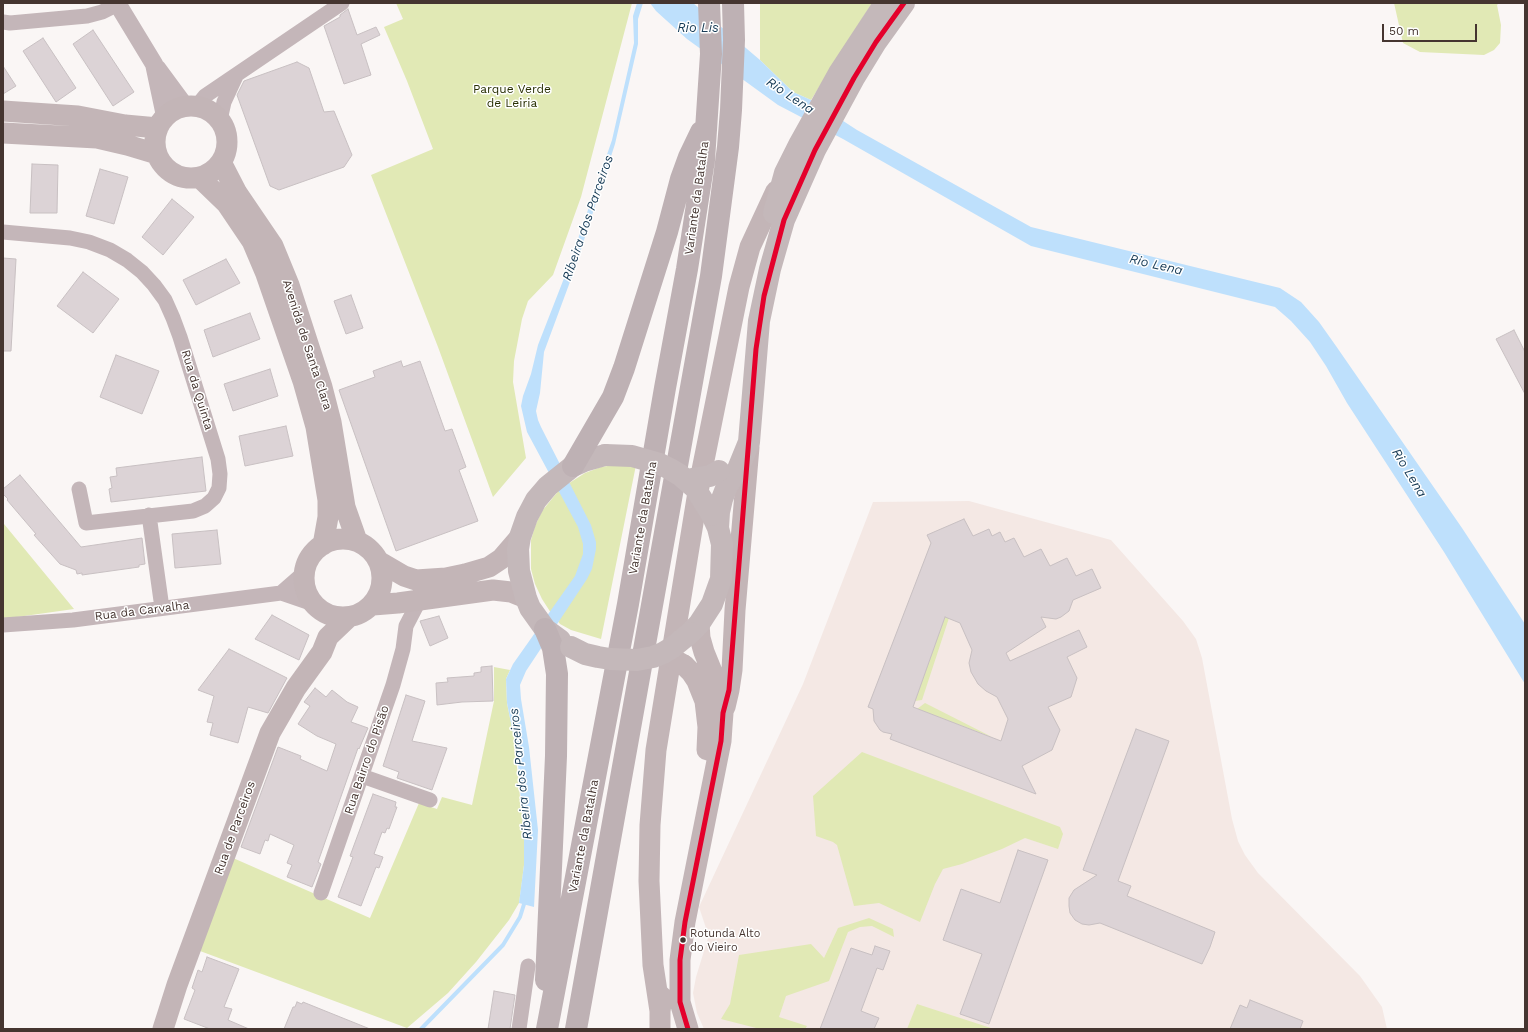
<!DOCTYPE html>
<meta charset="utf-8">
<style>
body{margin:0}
#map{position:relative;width:1528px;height:1032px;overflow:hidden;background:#faf6f5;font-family:"Work Sans",sans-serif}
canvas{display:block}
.frame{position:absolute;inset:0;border:4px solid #453530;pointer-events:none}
.scale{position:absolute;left:1382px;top:24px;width:95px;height:18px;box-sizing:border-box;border:2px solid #453530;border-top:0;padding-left:5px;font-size:12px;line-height:14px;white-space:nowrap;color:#453530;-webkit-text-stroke:3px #fff;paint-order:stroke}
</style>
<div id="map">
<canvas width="1528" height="1032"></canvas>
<div class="frame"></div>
<div class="scale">50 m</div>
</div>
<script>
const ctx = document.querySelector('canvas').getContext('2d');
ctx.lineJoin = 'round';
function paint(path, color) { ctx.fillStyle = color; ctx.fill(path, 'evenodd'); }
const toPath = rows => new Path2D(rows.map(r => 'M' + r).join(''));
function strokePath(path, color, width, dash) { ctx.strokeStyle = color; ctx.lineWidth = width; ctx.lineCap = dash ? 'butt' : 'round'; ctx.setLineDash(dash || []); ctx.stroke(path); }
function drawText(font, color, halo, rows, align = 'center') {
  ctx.font = font + ' "Work Sans",sans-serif'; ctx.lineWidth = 3; ctx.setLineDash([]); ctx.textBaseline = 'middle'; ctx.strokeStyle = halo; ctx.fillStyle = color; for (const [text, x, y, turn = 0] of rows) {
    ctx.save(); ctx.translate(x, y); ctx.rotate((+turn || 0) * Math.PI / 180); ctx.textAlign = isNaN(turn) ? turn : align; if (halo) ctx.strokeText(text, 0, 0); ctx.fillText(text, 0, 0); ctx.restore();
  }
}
const built = toPath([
 [969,501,1111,540,1183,621,1196,639,1202,658,1232,819,1238,841,1245,855,1258,873,1360,976,1382,1007,1387,1029,704,1029,697,1013,693,993,696,977,708,938,706,928,699,907,803,684,873,502]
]);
const green = toPath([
 [396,3,632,3,581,197,553,275,528,301,522,319,514,361,513,382,526,458,493,497,438,347,371,175,433,149,407,81,384,27,403,19],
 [760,3,872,3,811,100,793,92,760,60],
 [1394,3,1499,3,1497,5,1501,25,1500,43,1494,50,1484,55,1420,52,1403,43],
 [614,465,636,465,601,639,571,630,560,624,551,613,542,599,535,584,531,569,531,540,535,526,542,511,560,489,585,473,601,467],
 [3,524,4,524,74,609,3,619],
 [945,617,949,618,922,700,915,701],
 [494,667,510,670,506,679,507,703,514,738,524,836,524,865,521,889,519,903,509,920,476,962,448,993,407,1028,200,951,233,858,370,918,419,803,437,809,442,797,472,805,494,701],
 [925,703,992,737,917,709],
 [862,752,1060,827,1063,834,1058,849,1025,838,1002,849,962,864,943,869,935,884,920,922,879,903,854,906,837,845,833,842,816,836,813,796],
 [869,918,893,929,894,937,872,926,860,927,848,932,829,981,786,996,779,1017,807,1026,805,1029,760,1029,721,1019,730,1004,739,955,811,944,824,958,838,928],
 [917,1004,994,1029,907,1029]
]);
const water = toPath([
 [637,3,643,3,638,19,638,44,615,144,574,271,544,352,540,393,536,411,538,420,541,427,591,525,596,542,596,549,592,569,587,579,526,671,520,685,521,699,529,747,538,830,534,907,519,903,524,865,524,836,518,764,514,738,507,703,506,679,513,664,575,576,583,554,583,544,578,527,527,432,521,406,523,396,531,374,538,345,568,268,612,140,634,43,633,16],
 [650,3,693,3,760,60,793,92,811,100,857,130,1031,227,1280,288,1301,302,1319,322,1336,346,1462,528,1525,624,1525,684,1444,552,1347,403,1326,366,1310,342,1291,321,1275,307,1031,246,843,139,778,105,687,39,656,11]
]);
const stream = toPath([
 [421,1029,503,945,520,917,525,901]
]);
const building = toPath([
 [348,9,357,35,376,27,380,35,361,44,371,75,344,84,324,26,340,17,340,15,348,9],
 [93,30,134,92,113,106,73,44,93,30],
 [43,38,76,88,56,102,23,51,43,38],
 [297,62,309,68,324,112,334,111,352,155,344,167,279,190,270,186,237,95,244,81,297,62],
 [3,66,16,86,3,94,3,66],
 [32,164,58,165,57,213,30,213,32,164],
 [100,169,128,177,114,224,86,216,100,169],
 [172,199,194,217,163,255,142,237,172,199],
 [3,258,16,259,11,351,3,351,3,258],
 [226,259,240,283,196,305,183,280,226,259],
 [83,272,119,299,93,333,57,306,83,272],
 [351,295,363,328,346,334,334,301,351,295],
 [250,313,260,339,213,357,204,330,250,313],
 [1514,330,1525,352,1525,394,1496,339,1514,330],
 [116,355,159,371,142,414,100,397,116,355],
 [401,361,403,367,420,361,445,431,452,429,466,467,459,470,478,521,396,551,339,390,375,377,373,371,401,361],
 [270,369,278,396,233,411,224,384,270,369],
 [286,426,293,456,245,466,239,436,286,426],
 [202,457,206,491,111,502,109,489,112,488,110,477,117,476,116,468,202,457],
 [20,475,81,547,142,538,145,564,139,565,139,567,82,575,82,573,77,574,76,570,60,564,34,535,36,534,7,500,8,499,3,494,3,489,20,475],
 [964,519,973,536,989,529,992,536,1000,532,1005,542,1014,538,1024,557,1041,549,1050,566,1067,558,1076,576,1092,569,1101,588,1073,600,1069,611,1061,617,1056,619,1041,617,1046,627,1006,653,1010,661,1079,630,1087,647,1067,657,1077,678,1071,697,1048,707,1060,730,1052,750,1022,766,1036,794,890,739,892,734,883,732,880,730,874,721,873,709,868,707,931,543,927,535,964,519],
 [945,617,960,623,972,650,969,663,971,672,978,684,986,691,997,697,1008,719,1001,741,913,707,945,617],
 [217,530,221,564,175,568,172,534,217,530],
 [272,615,309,635,299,660,255,639,272,615],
 [439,616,448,638,430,646,420,621,439,616],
 [229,649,287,678,268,713,248,707,238,743,210,735,213,723,207,722,214,696,198,690,229,649],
 [492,666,493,701,462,702,437,705,436,683,448,682,447,678,474,676,474,673,481,672,481,667,492,666],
 [315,688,326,697,332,690,347,702,358,707,351,722,368,728,359,749,358,748,318,862,321,864,312,887,287,877,292,865,287,863,294,845,270,834,268,841,265,840,260,854,241,847,278,747,301,756,300,759,327,771,336,744,317,736,298,724,310,706,304,702,315,688],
 [406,695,425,701,412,741,447,748,432,790,397,778,399,772,383,766,406,695],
 [1136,729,1169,741,1118,881,1131,886,1127,896,1215,932,1210,947,1202,964,1100,923,1089,925,1082,924,1075,920,1070,913,1069,906,1069,898,1074,890,1097,875,1083,870,1136,729],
 [373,794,396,802,395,807,397,807,389,829,387,828,385,833,382,832,374,854,383,857,379,868,376,867,361,906,338,897,353,857,350,856,373,794],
 [1018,850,1048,860,989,1024,960,1014,982,954,943,940,961,889,1000,903,1018,850],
 [875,946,890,951,883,970,877,968,861,1011,879,1018,874,1029,820,1029,851,948,872,955,875,946],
 [207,957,239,969,224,1007,232,1009,228,1020,249,1029,210,1029,184,1019,195,990,192,988,198,970,202,972,207,957],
 [494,991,515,995,510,1029,488,1029,494,991],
 [1250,1000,1303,1021,1300,1029,1230,1029,1240,1005,1247,1008,1250,1000],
 [297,1002,302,1004,303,1002,370,1029,284,1029,293,1007,295,1007,297,1002]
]);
const minor = toPath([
 [3,22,10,23,87,16,102,12,118,4],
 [197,106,205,96,342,3],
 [220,120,224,102,236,76],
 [3,232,70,238,89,242,110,250,127,260,142,272,154,285,165,300,173,318,180,337,218,459,220,474,219,488,214,498,205,506,193,511,86,523,79,489],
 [149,515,162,608],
 [281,593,305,572],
 [3,625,73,620,281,593,313,604],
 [362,776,430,800],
 [321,893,393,685,403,649,406,626,420,599],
 [519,1029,528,966]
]);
const tertiary = toPath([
 [117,3,154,64,165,116],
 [157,68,185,106]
]);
const secondary = toPath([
 '155 142a36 36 0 1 1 72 0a36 36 0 1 1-72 0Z',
 [3,111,78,116,125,125,158,128],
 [3,133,97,138,127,145,157,154],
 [221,162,237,193,273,246,289,285,322,387,331,422,345,507,357,541],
 [199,177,227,204,252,241,266,274,303,381,316,427,328,500,328,517,323,545],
 '304 578a39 39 0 1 1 78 0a39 39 0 1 1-78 0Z',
 [380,562,404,576,416,580,446,578,465,574,489,567,501,559,520,537],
 [373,605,398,603,493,590,511,592,526,598],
 [684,665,691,672,697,681,705,701,708,727,707,750],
 [725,707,729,690,732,670,735,610,749,447],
 [660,1011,653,965,649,881,650,825,656,750,700,480,739,287,750,247,776,191],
 [163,1029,177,985,270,733,296,688,322,652,328,637,349,617],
 [660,1029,660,1011,662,997],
 [688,1029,680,1002,680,960,685,922,721,741,722,726,723,713,720,697,717,684,704,652,700,638,699,624]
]);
const primary = toPath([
 [774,213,785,173,800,143,839,73,885,3],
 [718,528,719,512,722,499,727,486,738,469,749,442,759,321,770,269,784,220,815,150,854,78,876,42,904,3],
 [690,633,699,624,712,604,721,579,722,544,718,528,712,515],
 [560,640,545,629,530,608,526,598,519,571,518,549,520,537,527,517,536,500,548,486,573,466,584,461,605,455]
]);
const motorway = toPath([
 [573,466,613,397,624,368,667,232,681,179,689,157,701,132],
 [545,629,553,648,557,674,556,756,546,980],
 [547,1029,628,604,665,388,687,269,704,160,711,54,709,3],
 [576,1029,711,276,728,147,731,110,734,40,733,3]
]);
const secondaryBridge = toPath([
 [663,653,684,665]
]);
const primaryBridge = toPath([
 [605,455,632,456,660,464,670,469,680,475,695,488,712,515],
 [686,480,710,476,719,471],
 [571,647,585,654,598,657,610,659,637,660,653,657,663,653,673,647,690,633]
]);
const bus1 = toPath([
 [688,1029,680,1002,680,960,685,922,721,741,723,713,729,690,756,349,764,296,784,220,815,150,854,78,876,42,904,3]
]);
const markers = [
 [683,940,3.5,"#453530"]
];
const busNames = [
 ["Rotunda Alto",690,934],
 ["do Vieiro",690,948]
];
const parkNames = [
 ["Parque Verde",512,89],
 ["de Leiria",512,103]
];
const streetNames = [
 ["Variante da Batalha",697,198,-82],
 ["Avenida de Santa Clara",307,345,72],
 ["Rua da Quinta",197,390,73],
 ["Variante da Batalha",643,518,-80],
 ["Rua da Carvalha",142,611,-7],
 ["Rua Bairro do Pisão",367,760,-71],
 ["Rua de Parceiros",235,828,-70],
 ["Variante da Batalha",584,836,-79]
];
const waterNames = [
 ["Rio Lis",698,28],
 ["Rio Lena",790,96,34],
 ["Ribeira dos Parceiros",588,218,-71],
 ["Rio Lena",1156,265,13],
 ["Rio Lena",1409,473,59],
 ["Ribeira dos Parceiros",521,774,-96]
];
paint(built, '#f4e8e4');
paint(green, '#e1e9b5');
paint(water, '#bee0fc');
strokePath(stream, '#bee0fc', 4);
paint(building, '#dcd3d6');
strokePath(building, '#c8c0c2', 1);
strokePath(minor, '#c4b6b9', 15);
strokePath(tertiary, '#c4b6b9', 18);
strokePath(secondary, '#c3b5b7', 21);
strokePath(primary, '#c4b8ba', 22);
strokePath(motorway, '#beb1b4', 22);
strokePath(secondaryBridge, '#c3b5b7', 21);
strokePath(primaryBridge, '#c4b8ba', 22);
strokePath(bus1, '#e4002b', 5);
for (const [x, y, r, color] of markers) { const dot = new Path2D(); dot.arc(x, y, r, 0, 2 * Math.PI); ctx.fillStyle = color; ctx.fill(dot); strokePath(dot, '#fff', 1.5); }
drawText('11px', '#453530', '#fff', busNames, 'left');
drawText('12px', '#282f03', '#fff', parkNames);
drawText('12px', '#453530', '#fff', streetNames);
drawText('italic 13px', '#173b56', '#fff', waterNames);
</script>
